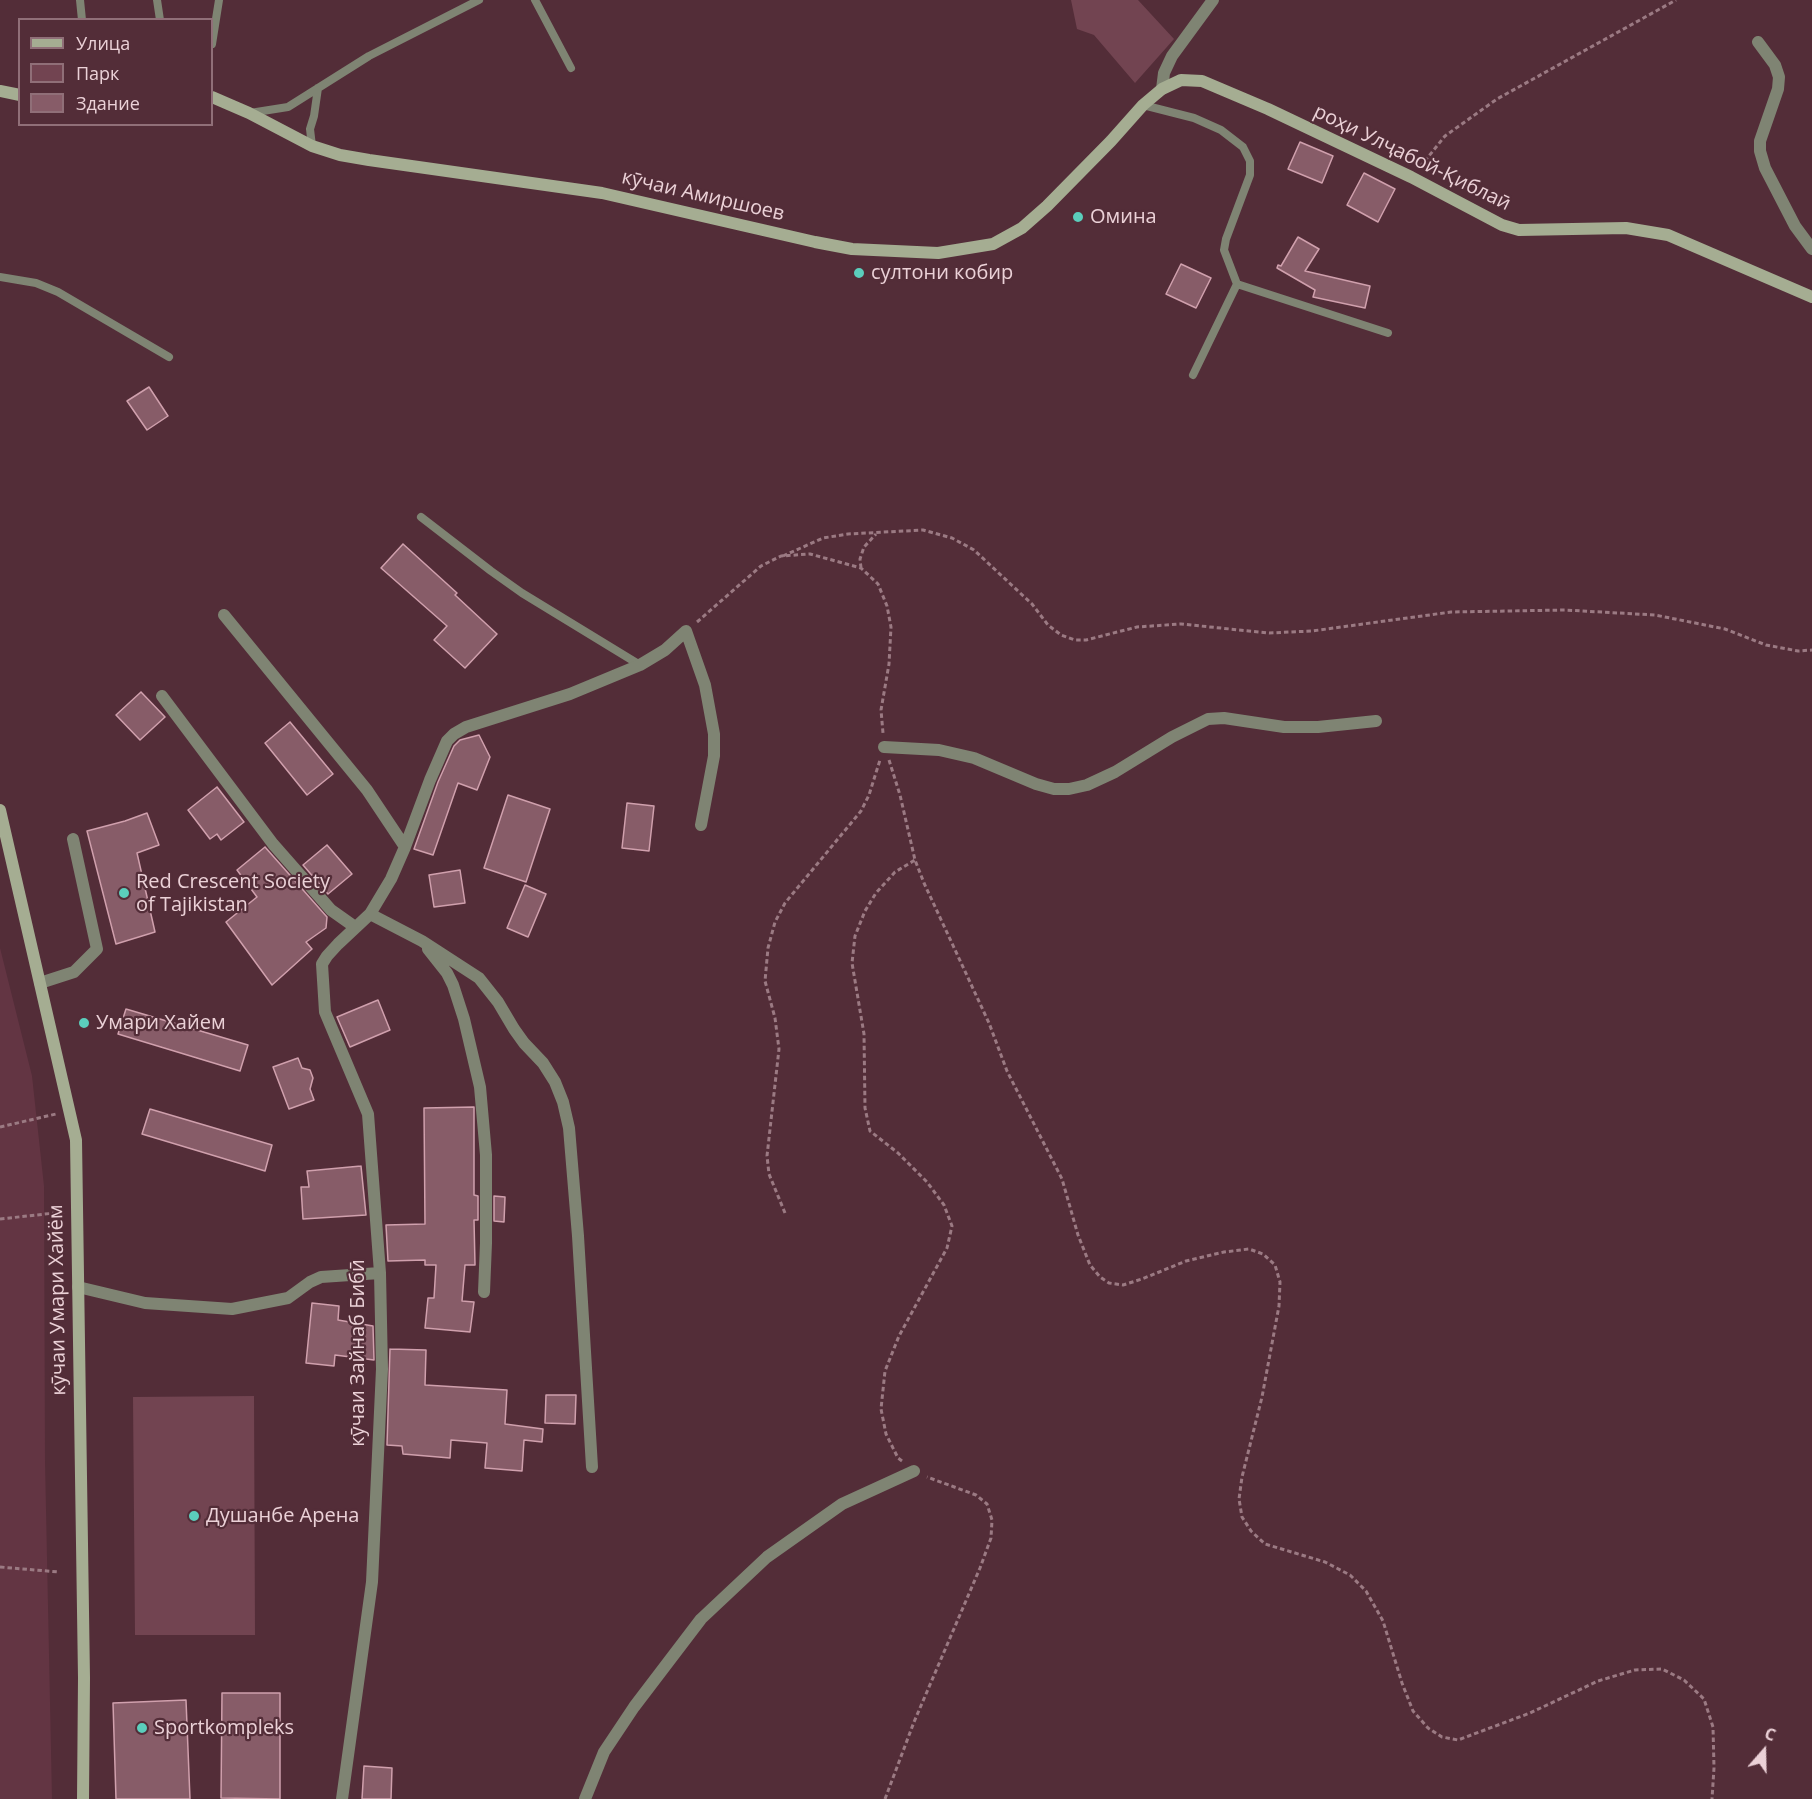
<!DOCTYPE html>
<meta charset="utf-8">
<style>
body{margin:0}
#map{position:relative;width:1812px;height:1799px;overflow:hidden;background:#532d38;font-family:"Open Sans",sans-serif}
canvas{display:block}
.legend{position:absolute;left:18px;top:18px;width:195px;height:108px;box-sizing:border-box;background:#532d38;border:2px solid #906f78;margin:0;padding:8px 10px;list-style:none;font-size:18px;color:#ebd1d7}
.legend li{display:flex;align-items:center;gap:12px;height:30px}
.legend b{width:30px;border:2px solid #906f78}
.north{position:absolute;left:1734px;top:1721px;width:60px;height:60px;-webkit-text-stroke:4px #532d38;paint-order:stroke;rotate:20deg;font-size:16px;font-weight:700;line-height:24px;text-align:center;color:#ebd1d7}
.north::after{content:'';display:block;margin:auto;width:21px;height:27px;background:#ebd1d7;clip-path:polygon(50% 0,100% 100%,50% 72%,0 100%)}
</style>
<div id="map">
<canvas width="1812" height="1799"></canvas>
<ul class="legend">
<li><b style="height:8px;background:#a5ad92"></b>Улица</li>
<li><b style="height:16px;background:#724451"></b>Парк</li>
<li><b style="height:16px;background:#875c68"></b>Здание</li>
</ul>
<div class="north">С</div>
</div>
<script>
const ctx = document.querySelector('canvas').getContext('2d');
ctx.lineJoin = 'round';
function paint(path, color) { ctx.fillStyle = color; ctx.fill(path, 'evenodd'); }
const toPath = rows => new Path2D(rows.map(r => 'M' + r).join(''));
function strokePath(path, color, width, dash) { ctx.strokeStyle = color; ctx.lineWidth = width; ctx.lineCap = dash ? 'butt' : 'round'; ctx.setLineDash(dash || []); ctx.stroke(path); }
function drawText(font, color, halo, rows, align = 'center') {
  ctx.font = font + ' "Open Sans",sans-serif'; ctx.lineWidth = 4.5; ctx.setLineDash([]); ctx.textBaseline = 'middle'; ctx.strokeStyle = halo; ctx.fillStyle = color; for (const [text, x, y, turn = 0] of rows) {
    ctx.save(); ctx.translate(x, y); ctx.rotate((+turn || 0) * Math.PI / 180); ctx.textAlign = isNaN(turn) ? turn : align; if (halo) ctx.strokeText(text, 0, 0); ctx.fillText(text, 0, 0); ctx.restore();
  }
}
const built = toPath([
 [0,948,32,1076,44,1186,45,1461,52,1799,0,1799]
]);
const green = toPath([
 [1071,0,1138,0,1174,39,1135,83,1094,35,1077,29],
 [254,1396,255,1635,135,1635,133,1397]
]);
const building = toPath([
 [1300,142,1333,156,1322,183,1288,169,1300,142],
 [1364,173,1395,189,1378,222,1347,205,1364,173],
 [1298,237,1319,249,1305,271,1370,286,1365,308,1313,297,1315,290,1277,268,1278,265,1281,266,1298,237],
 [1181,264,1211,278,1196,308,1166,294,1181,264],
 [149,387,168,416,147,430,127,401,149,387],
 [403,544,457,593,455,595,497,634,465,668,434,640,447,626,381,568,403,544],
 [141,692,165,717,140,740,116,715,141,692],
 [290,722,333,774,307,795,265,743,290,722],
 [479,735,490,757,477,790,458,783,433,855,414,849,438,782,454,746,460,740,479,735],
 [217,787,244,822,221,840,217,834,210,839,188,810,217,787],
 [508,795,550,809,526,882,484,868,508,795],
 [627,803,654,806,649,851,622,848,627,803],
 [147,813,159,845,137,853,155,932,116,944,87,831,125,821,147,813],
 [327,845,352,874,328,894,303,865,327,845],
 [265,847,327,917,326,928,306,942,312,949,272,985,226,922,257,897,237,870,265,847],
 [460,870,465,903,434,907,429,875,460,870],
 [525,885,546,894,528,937,507,928,525,885],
 [378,1000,390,1030,350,1047,337,1017,378,1000],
 [126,1009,248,1045,240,1071,118,1034,126,1009],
 [298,1058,302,1068,310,1070,313,1078,310,1089,314,1100,289,1109,273,1067,298,1058],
 [474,1107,474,1195,478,1196,478,1220,474,1220,475,1265,465,1265,462,1301,474,1302,470,1332,425,1328,428,1298,434,1298,436,1265,425,1265,425,1260,388,1261,386,1225,425,1224,424,1108,474,1107],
 [150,1109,272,1145,265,1171,142,1134,150,1109],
 [361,1166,366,1215,303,1219,301,1187,309,1187,307,1171,361,1166],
 [494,1196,505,1197,504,1222,494,1221,494,1196],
 [312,1303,339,1306,338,1320,373,1326,374,1360,335,1355,334,1366,306,1363,312,1303],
 [390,1349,426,1350,425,1385,507,1390,505,1424,543,1429,542,1442,524,1440,522,1471,485,1468,487,1443,451,1440,450,1458,403,1454,402,1446,387,1445,390,1349],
 [546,1395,576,1395,575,1424,545,1423,546,1395],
 [222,1693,280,1693,280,1799,221,1798,222,1693],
 [186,1700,190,1799,116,1799,113,1703,186,1700],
 [364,1766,392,1768,391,1799,362,1799,364,1766]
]);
const path = toPath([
 [1420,167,1445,136,1497,99,1676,0],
 [783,556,823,538,848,534,923,530,952,538,974,550,1032,604,1048,625,1061,635,1075,640,1086,640,1137,627,1181,624,1269,633,1312,631,1451,612,1565,610,1655,615,1725,629,1766,645,1798,651,1812,650],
 [861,568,860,559,864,547,876,534],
 [697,622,761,566,781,556,810,554,861,568,878,584,887,606,891,627,889,664,881,710,883,733],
 [889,760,900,795,915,860,924,883,989,1023,1007,1071,1062,1179,1078,1235,1090,1265,1100,1277,1109,1283,1123,1285,1142,1279,1186,1261,1224,1252,1249,1249,1263,1254,1275,1265,1280,1282,1279,1306,1262,1397,1242,1477,1239,1499,1242,1517,1251,1531,1265,1544,1325,1562,1350,1575,1366,1591,1383,1621,1402,1683,1413,1711,1428,1728,1442,1737,1458,1740,1530,1713,1598,1681,1635,1670,1662,1669,1684,1680,1704,1699,1713,1727,1714,1768,1712,1799],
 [0,1127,56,1114],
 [785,1213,769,1174,767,1156,779,1049,775,1018,765,981,768,948,775,922,785,903,861,811,869,795,880,760],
 [0,1219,64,1212],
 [902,1461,898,1458,886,1434,881,1409,885,1371,899,1336,947,1248,952,1226,944,1205,927,1182,898,1153,870,1131,865,1108,864,1034,852,963,855,936,865,911,876,893,895,872,915,860],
 [0,1567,59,1572],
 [885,1799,914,1722,980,1568,991,1538,992,1520,987,1504,976,1495,927,1477]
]);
const lane = toPath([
 [80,0,82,20],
 [157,0,160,20],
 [535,0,571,68],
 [212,44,219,0],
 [1143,105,1194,118,1221,130,1243,147,1250,161,1250,175,1226,239,1224,250,1237,284,1388,333],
 [250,113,288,107,369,56,479,0],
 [312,146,310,129,314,116,318,88],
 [0,277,36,283,58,292,169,357],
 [1193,375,1237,284],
 [421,517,491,571,522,593,640,665]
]);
const street = toPath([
 [1758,42,1775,65,1779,77,1778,89,1760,141,1760,151,1765,168,1795,226,1812,249],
 [1162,89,1164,73,1172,56,1213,0],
 [224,615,367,790,405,847],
 [162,696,273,844,331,910,355,927],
 [884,747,939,750,974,758,1036,784,1054,789,1069,789,1087,785,1115,772,1172,737,1208,719,1224,718,1284,727,1318,727,1376,721],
 [370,914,422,941,479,978,498,1002,514,1029,524,1043,543,1063,555,1082,563,1102,569,1128,578,1236,592,1467],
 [428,949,447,973,453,985,464,1019,480,1087,486,1155,486,1243,484,1292],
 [40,983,74,972,97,949,73,839],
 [78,1287,145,1303,232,1309,288,1298,310,1282,321,1277,380,1273],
 [342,1799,372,1582,382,1369,380,1273,368,1114,325,1012,322,964,327,956,338,944,370,914,391,879,405,847,430,780,447,741,454,734,466,727,570,694,640,665,665,650,686,631,705,685,714,734,714,756,701,825],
 [585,1799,604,1752,634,1707,701,1619,767,1557,842,1504,914,1471]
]);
const secondary = toPath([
 [0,91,20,95],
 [212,97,249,113,312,146,340,155,369,160,602,193,815,242,852,249,938,253,993,244,1022,228,1047,206,1111,141,1143,105,1162,89,1181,80,1202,81,1268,109,1411,177,1502,225,1519,230,1626,228,1668,235,1812,297],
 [0,810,76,1140,84,1678,83,1799]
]);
const markers = [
 [1078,217,6,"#5bcebc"],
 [859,273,6,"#5bcebc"],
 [124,893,6,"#5bcebc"],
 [84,1023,6,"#5bcebc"],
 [194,1516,6,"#5bcebc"],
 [142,1728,6,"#5bcebc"]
];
const streetNames = [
 ["роҳи Улҷабой-Қиблаӣ",1412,158,26],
 ["кӯчаи Амиршоев",703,196,13],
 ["кӯчаи Умари Хайём",58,1300,-91],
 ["кӯчаи Зайнаб Бибӣ",358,1353,-90]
];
const poiNames = [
 ["Омина",1090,217],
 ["султони кобир",871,273],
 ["Red Crescent Society",136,882],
 ["of Tajikistan",136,905],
 ["Умари Хайем",96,1023],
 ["Душанбе Арена",206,1516],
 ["Sportkompleks",154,1728]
];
paint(built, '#633543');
paint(green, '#724451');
paint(building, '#875c68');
strokePath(building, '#d0a0ad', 1.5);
strokePath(path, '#9b7a83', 3, [4.5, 3]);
strokePath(lane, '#7f8473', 8);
strokePath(street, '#7f8473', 12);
strokePath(secondary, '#a5ad92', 12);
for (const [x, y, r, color] of markers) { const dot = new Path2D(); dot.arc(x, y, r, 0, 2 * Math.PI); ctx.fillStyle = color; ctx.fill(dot); strokePath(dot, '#532d38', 2); }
drawText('20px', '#ebd1d7', '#532d38', streetNames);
drawText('20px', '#ebd1d7', '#532d38', poiNames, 'left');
</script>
